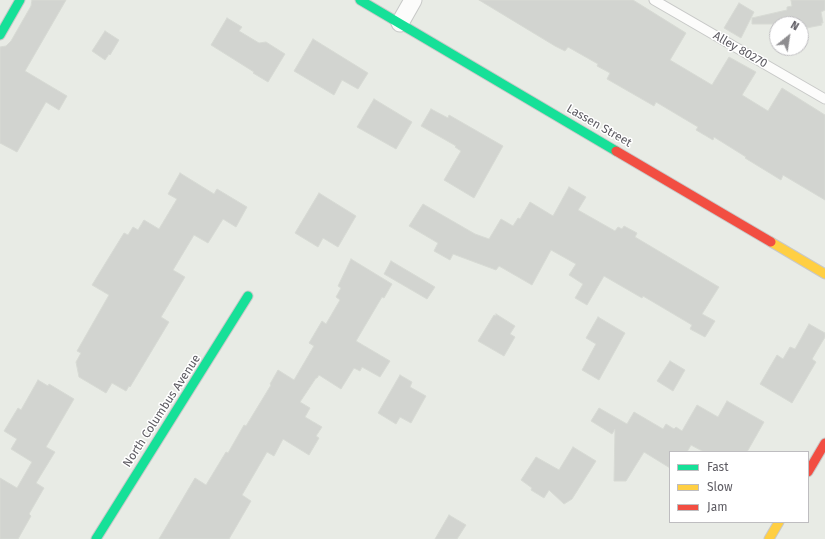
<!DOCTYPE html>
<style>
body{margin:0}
#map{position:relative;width:825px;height:539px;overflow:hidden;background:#e8ebe5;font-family:"Fira Sans",sans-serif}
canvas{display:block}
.legend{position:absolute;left:669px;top:451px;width:140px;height:72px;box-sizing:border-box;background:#fff;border:1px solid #bebdc0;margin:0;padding:5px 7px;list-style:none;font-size:12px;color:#5d5b62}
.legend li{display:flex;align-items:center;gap:8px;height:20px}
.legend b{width:20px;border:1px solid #bebdc0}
.north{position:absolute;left:769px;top:16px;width:40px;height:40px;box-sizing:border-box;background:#fff;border:1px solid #bebdc0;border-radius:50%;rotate:30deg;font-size:11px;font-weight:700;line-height:16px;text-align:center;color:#5d5b62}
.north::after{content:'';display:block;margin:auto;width:14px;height:18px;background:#8e8d90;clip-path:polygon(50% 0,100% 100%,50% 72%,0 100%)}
</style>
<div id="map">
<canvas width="825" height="539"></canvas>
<ul class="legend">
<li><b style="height:5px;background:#16e098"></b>Fast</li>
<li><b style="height:5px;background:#ffcf43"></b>Slow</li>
<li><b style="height:5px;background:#f24e42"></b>Jam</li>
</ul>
<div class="north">N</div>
</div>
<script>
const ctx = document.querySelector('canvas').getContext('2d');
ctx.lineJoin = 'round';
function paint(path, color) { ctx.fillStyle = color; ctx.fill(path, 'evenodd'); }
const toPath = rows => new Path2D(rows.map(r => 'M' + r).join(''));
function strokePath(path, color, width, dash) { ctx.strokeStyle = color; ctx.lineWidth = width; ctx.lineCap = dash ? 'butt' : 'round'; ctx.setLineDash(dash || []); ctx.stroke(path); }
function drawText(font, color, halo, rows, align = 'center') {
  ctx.font = font + ' "Fira Sans",sans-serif'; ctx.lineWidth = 3; ctx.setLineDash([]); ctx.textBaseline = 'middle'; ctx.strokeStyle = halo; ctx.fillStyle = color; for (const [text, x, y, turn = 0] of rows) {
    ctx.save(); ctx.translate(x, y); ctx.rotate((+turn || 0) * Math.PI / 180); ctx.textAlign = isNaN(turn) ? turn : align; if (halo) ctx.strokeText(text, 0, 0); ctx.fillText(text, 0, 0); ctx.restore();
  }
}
const building = toPath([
 [32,0,66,0,25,71,67,96,59,110,46,102,17,152,0,143,0,47,6,46,11,41,31,6,32,0],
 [479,0,633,0,686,33,670,60,712,85,729,57,756,72,742,95,768,111,782,88,825,115,825,200,783,175,781,180,745,158,746,157,714,137,713,140,696,130,698,127,656,102,654,106,607,79,610,73,597,66,598,64,568,47,565,51,555,46,479,0],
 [791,0,825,0,825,10,821,12,823,23,821,23,822,25,801,29,801,24,752,24,752,18,787,10,787,7,792,6,791,0],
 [739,3,754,12,741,38,724,28,739,3],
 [227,18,242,27,239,31,259,43,266,42,285,54,268,82,253,73,254,72,211,45,227,18],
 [105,31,119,40,110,55,109,54,105,60,92,51,105,31],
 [313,39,368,73,358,89,342,80,334,95,294,71,313,39],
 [374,99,412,122,396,149,357,127,374,99],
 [431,109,448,118,449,115,503,146,474,198,444,180,461,151,455,147,456,146,421,126,431,109],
 [180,173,214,194,217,189,247,207,236,227,223,219,208,243,194,235,173,270,185,277,161,317,169,322,130,387,129,386,126,391,112,383,106,393,79,377,76,362,81,353,77,351,109,295,92,285,124,233,128,235,133,227,138,230,144,220,159,229,177,199,168,194,180,173],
 [569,187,586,197,578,210,615,231,618,227,622,229,624,226,637,233,635,237,719,287,702,314,715,321,705,337,690,329,692,325,643,296,642,298,604,276,587,305,575,298,583,284,569,275,576,264,551,250,532,285,499,266,496,270,453,254,450,260,434,251,438,243,409,226,423,204,475,234,489,239,501,219,513,226,518,218,520,219,530,202,553,216,569,187],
 [319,193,356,216,338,247,323,238,318,247,295,233,319,193],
 [351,259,392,284,384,298,382,297,356,341,390,361,380,377,362,367,360,371,354,368,341,389,319,375,317,378,316,378,300,402,310,408,305,417,322,427,316,436,319,438,309,455,283,439,274,456,267,452,242,495,251,501,229,539,159,539,195,478,206,485,226,452,228,453,244,425,246,426,271,385,270,384,278,370,294,380,314,346,309,343,322,321,326,324,340,300,336,297,341,288,338,286,351,259],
 [391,261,435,287,427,299,384,274,391,261],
 [496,314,515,326,510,334,515,337,504,356,478,341,494,315,496,316,496,314],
 [598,317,625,333,599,380,582,370,596,344,586,338,598,317],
 [809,324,825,333,825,337,812,359,816,362,792,403,760,384,777,355,783,359,790,347,795,349,809,324],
 [670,361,685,370,673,391,657,381,670,361],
 [400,375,412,382,410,387,426,396,411,423,400,417,396,424,378,413,400,375],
 [38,380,48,386,49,384,74,399,46,447,55,452,36,483,44,488,29,514,31,516,18,539,0,539,0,478,17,488,32,462,11,449,17,439,4,431,18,408,21,410,38,380],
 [727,401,764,422,747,452,704,452,691,445,687,452,670,452,670,468,644,452,626,481,614,481,615,429,612,434,591,421,599,408,627,424,634,412,663,429,666,424,674,429,676,427,682,431,697,405,718,417,727,401],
 [573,447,596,461,572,499,564,504,549,490,544,498,531,490,532,488,521,480,536,457,559,470,573,447],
 [449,515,466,525,457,539,435,539,449,515]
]);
const lane = toPath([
 [654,0,825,99]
]);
const street = toPath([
 [400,23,413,0]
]);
const fast = toPath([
 [360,0,616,151],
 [0,35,20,0],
 [96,539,248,296]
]);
const slow = toPath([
 [771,242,825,274],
 [769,539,779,522]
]);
const jam = toPath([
 [616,151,771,242],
 [808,472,825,443]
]);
const streetNames = [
 ["Alley 80270",740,50,30],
 ["Lassen Street",599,126,30],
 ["North Columbus Avenue",162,411,-57]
];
paint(building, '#d2d4d0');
strokePath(building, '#d7dad4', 1);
strokePath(lane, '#c7c8c7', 11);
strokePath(street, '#c7c8c7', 19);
strokePath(fast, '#c8c8c8', 11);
strokePath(slow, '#c8c8c8', 11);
strokePath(jam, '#c8c8c8', 11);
strokePath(lane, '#fcfcfb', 9);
strokePath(street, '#fcfcfb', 17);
strokePath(fast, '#16e098', 9);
strokePath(slow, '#ffcf43', 9);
strokePath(jam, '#f24e42', 9);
drawText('12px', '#5d5b62', '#fff', streetNames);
</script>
